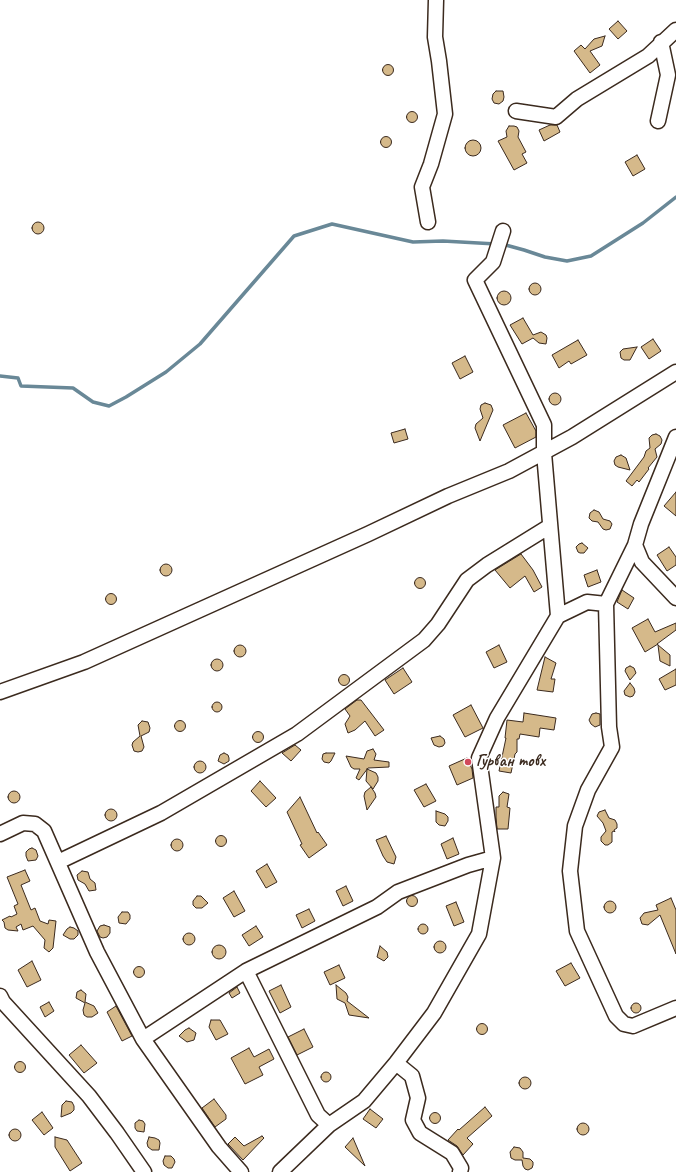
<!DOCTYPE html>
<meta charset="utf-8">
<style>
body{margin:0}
canvas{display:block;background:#fff}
</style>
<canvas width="676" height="1172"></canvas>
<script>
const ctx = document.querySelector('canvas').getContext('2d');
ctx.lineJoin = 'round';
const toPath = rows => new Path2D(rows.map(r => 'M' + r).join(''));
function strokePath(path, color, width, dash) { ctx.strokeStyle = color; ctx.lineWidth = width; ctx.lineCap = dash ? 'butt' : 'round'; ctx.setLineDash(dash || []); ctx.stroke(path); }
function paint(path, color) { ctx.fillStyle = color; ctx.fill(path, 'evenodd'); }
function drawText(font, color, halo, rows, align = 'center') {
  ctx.font = font + ' Caveat,sans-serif'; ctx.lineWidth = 3; ctx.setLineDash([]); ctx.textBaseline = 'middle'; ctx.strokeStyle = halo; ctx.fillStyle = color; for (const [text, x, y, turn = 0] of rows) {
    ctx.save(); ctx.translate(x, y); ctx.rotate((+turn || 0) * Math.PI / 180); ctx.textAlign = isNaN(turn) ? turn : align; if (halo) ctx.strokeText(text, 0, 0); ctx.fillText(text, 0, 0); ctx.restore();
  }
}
const stream = toPath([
 [502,244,524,250,545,257,567,261,591,256,643,223,676,197],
 [0,376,18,378,21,386,73,388,93,402,109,406,126,397,166,372,200,344,294,236,332,224,413,242,443,241,496,244]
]);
const building = toPath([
 [618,21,627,31,618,39,609,29,618,21],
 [605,36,602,46,590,51,600,65,590,73,574,51,581,45,585,49,594,39,605,36],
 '382.5 70a5.5 5.5 0 1 1 11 0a5.5 5.5 0 1 1-11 0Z',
 [496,91,503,91,504,97,503,101,499,104,494,103,492,99,493,94,496,91],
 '406.5 117a5.5 5.5 0 1 1 11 0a5.5 5.5 0 1 1-11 0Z',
 [550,125,557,125,560,132,544,141,539,130,550,125],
 [509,126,514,126,517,127,519,131,518,137,526,152,522,154,527,163,514,170,498,141,507,137,506,131,509,126],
 '380.5 142a5.5 5.5 0 1 1 11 0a5.5 5.5 0 1 1-11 0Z',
 '465 148a8 8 0 1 1 16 0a8 8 0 1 1-16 0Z',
 [637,155,645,169,633,176,625,162,637,155],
 '32 228a6 6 0 1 1 12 0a6 6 0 1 1-12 0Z',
 '529 289a6 6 0 1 1 12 0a6 6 0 1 1-12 0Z',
 '497 298a7 7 0 1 1 14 0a7 7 0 1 1-14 0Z',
 [523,318,533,335,541,332,546,335,547,338,546,344,539,343,533,338,522,344,510,325,523,318],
 [653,339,661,351,649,359,641,347,653,339],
 [578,340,587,355,571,364,569,361,559,368,552,355,578,340],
 [637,347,630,360,624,360,621,358,620,352,623,349,637,347],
 [465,356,473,372,460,379,452,363,465,356],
 '549 399a6 6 0 1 1 12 0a6 6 0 1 1-12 0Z',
 [485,403,491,405,493,410,480,441,475,428,476,424,483,418,480,409,481,405,485,403],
 [526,413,536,431,536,437,515,448,503,425,526,413],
 [405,429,408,439,394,443,391,433,405,429],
 [656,434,660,436,662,440,661,444,655,449,657,457,648,468,649,469,639,482,637,480,632,486,626,481,644,457,646,451,650,448,649,438,652,435,656,434],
 [621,455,626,458,630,470,618,467,615,465,614,461,616,457,621,455],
 [676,492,676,516,664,506,676,492],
 [594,510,599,512,603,519,610,521,612,524,610,529,606,530,603,529,598,522,592,521,589,518,590,513,594,510],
 [582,543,588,548,584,553,580,553,578,552,576,547,579,544,582,543],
 [669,547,676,557,676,565,667,571,657,555,669,547],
 [521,554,533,570,542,587,534,592,525,576,510,588,495,570,521,554],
 '160 570a6 6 0 1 1 12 0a6 6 0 1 1-12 0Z',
 [597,570,601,582,588,587,584,575,597,570],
 '414.5 583a5.5 5.5 0 1 1 11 0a5.5 5.5 0 1 1-11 0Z',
 [622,590,634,598,628,609,617,602,622,590],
 '105.5 599a5.5 5.5 0 1 1 11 0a5.5 5.5 0 1 1-11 0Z',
 [648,619,655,632,676,623,676,630,657,644,658,644,645,652,632,628,648,619],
 '234 651a6 6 0 1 1 12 0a6 6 0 1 1-12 0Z',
 [499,645,507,662,494,668,486,652,499,645],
 [658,645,670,655,670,666,660,661,658,645],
 [545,657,556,663,551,679,555,679,553,692,537,690,545,657],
 '211 665a6 6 0 1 1 12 0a6 6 0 1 1-12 0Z',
 [630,666,634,668,636,673,630,680,625,671,626,668,630,666],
 [403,668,412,682,394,694,385,680,403,668],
 [676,669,676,685,665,690,659,679,676,669],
 '338.5 680a5.5 5.5 0 1 1 11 0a5.5 5.5 0 1 1-11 0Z',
 [630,683,634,688,635,692,633,696,630,697,625,695,624,691,630,683],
 [357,700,361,700,384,730,375,736,365,721,355,730,348,733,345,724,350,716,345,709,357,700],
 '212 707a5 5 0 1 1 10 0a5 5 0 1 1-10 0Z',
 [471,705,483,728,465,737,453,715,471,705],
 [524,713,556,718,554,730,540,728,539,737,520,734,519,739,517,739,517,752,515,754,511,773,499,771,506,738,505,738,507,720,523,722,524,713],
 [596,713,600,714,600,725,595,727,591,724,589,720,592,714,596,713],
 '174.5 726a5.5 5.5 0 1 1 11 0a5.5 5.5 0 1 1-11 0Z',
 [142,721,148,722,150,728,149,732,141,736,144,747,142,751,138,752,134,751,132,745,133,742,140,736,138,725,142,721],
 '252.5 737a5.5 5.5 0 1 1 11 0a5.5 5.5 0 1 1-11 0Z',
 [440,736,444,739,445,743,443,746,439,747,434,745,431,738,440,736],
 [295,745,301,750,291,761,282,753,295,745],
 [373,749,376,754,374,760,389,762,389,767,368,768,359,780,356,778,360,769,354,769,351,767,346,756,364,759,367,751,373,749],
 [224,753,228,755,229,758,229,761,224,764,218,761,220,755,224,753],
 [326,753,335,753,331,761,329,763,324,762,322,759,323,754,326,753],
 [467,758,472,769,473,778,457,785,449,766,467,758],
 '194 767a6 6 0 1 1 12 0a6 6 0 1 1-12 0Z',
 [367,769,376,773,378,777,378,781,373,789,366,781,367,769],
 [260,781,276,798,266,807,251,791,260,781],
 [426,784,436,801,424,807,414,790,426,784],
 [371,787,375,793,376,797,367,810,364,796,365,792,371,787],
 '8 797a6 6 0 1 1 12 0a6 6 0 1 1-12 0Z',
 [503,792,509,794,507,807,510,808,508,829,497,829,496,817,496,807,499,807,499,796,503,792],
 [300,797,317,833,318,832,327,845,309,858,300,845,302,844,287,812,300,797],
 '105 815a6 6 0 1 1 12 0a6 6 0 1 1-12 0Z',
 [605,810,609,818,615,820,617,824,617,828,614,830,615,832,614,831,612,832,612,842,608,845,605,845,601,841,601,837,606,831,603,823,597,816,599,812,605,810],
 [436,811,445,814,448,817,448,821,445,826,439,825,436,822,436,811],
 '215.5 841a5.5 5.5 0 1 1 11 0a5.5 5.5 0 1 1-11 0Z',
 [386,836,396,857,394,864,387,862,383,856,376,840,386,836],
 [453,838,459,854,447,859,441,844,453,838],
 '171 845a6 6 0 1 1 12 0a6 6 0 1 1-12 0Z',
 [32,848,36,850,38,856,36,860,28,861,26,856,26,852,29,849,32,848],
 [267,864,277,882,266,888,256,871,267,864],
 [25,870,30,881,21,885,31,910,35,908,40,921,48,924,49,920,56,921,53,948,49,952,44,948,45,940,33,926,23,930,21,924,16,927,18,931,8,930,5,928,4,922,2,920,10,916,11,917,17,914,14,906,18,904,7,877,25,870],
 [82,871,88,872,90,879,95,883,96,890,89,891,85,884,78,880,77,875,82,871],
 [346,886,353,901,343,906,336,891,346,886],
 [234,891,245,911,234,917,223,898,234,891],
 '406.5 901a5.5 5.5 0 1 1 11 0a5.5 5.5 0 1 1-11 0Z',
 [197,896,201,896,208,903,202,908,196,908,193,905,193,901,197,896],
 [671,898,676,910,676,954,660,915,648,925,642,924,640,918,644,913,658,910,656,905,671,898],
 '604 907a6 6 0 1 1 12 0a6 6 0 1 1-12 0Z',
 [456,902,464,922,454,926,446,906,456,902],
 [309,909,315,921,302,928,296,915,309,909],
 [122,912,128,912,130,915,130,919,126,924,119,923,118,917,122,912],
 '418 929a5 5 0 1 1 10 0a5 5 0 1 1-10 0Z',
 [104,925,110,927,110,933,107,937,103,938,100,937,97,931,100,926,104,925],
 [256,926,263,937,249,946,242,935,256,926],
 [70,927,74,928,78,931,78,935,74,939,70,939,63,935,67,929,70,927],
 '183 939a6 6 0 1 1 12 0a6 6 0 1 1-12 0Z',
 '434 947a6 6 0 1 1 12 0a6 6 0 1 1-12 0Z',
 '212 952a7 7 0 1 1 14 0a7 7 0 1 1-14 0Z',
 [380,946,387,952,388,957,384,961,377,957,380,946],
 [32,961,41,980,27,987,18,970,32,961],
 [571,963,580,978,565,986,556,971,571,963],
 [339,965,345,978,330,985,324,972,339,965],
 '133.5 972a5.5 5.5 0 1 1 11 0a5.5 5.5 0 1 1-11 0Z',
 [281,985,291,1007,280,1013,269,991,281,985],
 [336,985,346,993,348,997,347,1001,369,1018,349,1015,345,1003,337,999,336,985],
 [237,987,240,993,232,998,229,993,237,987],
 [81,990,86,994,85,1002,94,1006,98,1013,92,1017,87,1017,84,1015,83,1010,85,1003,76,998,77,992,81,990],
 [49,1002,54,1011,45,1017,40,1007,49,1002],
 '631 1008a5 5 0 1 1 10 0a5 5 0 1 1-10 0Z',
 [116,1006,132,1036,122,1041,107,1012,116,1006],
 [211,1020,220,1020,228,1034,216,1040,209,1027,211,1020],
 '476.5 1029a5.5 5.5 0 1 1 11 0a5.5 5.5 0 1 1-11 0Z',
 [189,1028,196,1033,194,1040,187,1042,179,1036,185,1030,189,1028],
 [304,1029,313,1047,297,1055,288,1037,304,1029],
 [81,1045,97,1063,84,1073,69,1055,81,1045],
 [249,1048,254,1057,269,1049,274,1059,259,1067,263,1075,245,1084,231,1058,249,1048],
 '14.5 1067a5.5 5.5 0 1 1 11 0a5.5 5.5 0 1 1-11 0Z',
 '321 1077a5 5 0 1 1 10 0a5 5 0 1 1-10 0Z',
 '519 1083a6 6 0 1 1 12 0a6 6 0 1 1-12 0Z',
 [214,1099,226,1115,226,1119,215,1127,202,1108,214,1099],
 [66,1101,72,1102,74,1106,74,1110,71,1113,61,1117,62,1105,66,1101],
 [485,1107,492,1116,467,1138,473,1144,463,1155,457,1146,448,1140,458,1129,459,1130,485,1107],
 [370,1109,383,1119,376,1128,363,1119,370,1109],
 [42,1112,53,1128,44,1135,32,1120,42,1112],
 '429.5 1118a5.5 5.5 0 1 1 11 0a5.5 5.5 0 1 1-11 0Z',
 [139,1120,143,1121,145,1124,144,1132,137,1131,135,1128,135,1123,139,1120],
 '577 1129a6 6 0 1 1 12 0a6 6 0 1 1-12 0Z',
 '9 1135a6 6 0 1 1 12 0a6 6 0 1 1-12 0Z',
 [262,1136,264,1138,243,1160,228,1144,235,1137,244,1146,262,1136],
 [55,1137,67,1140,82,1163,70,1171,55,1147,55,1137],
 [149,1137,155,1138,159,1140,160,1143,159,1150,152,1150,148,1147,147,1143,149,1137],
 [353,1138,365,1166,345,1147,353,1138],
 [514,1147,520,1148,523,1152,523,1158,530,1159,533,1162,533,1165,532,1168,528,1170,525,1169,523,1166,522,1160,515,1160,511,1158,510,1152,514,1147],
 [165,1156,171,1156,174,1159,175,1162,172,1168,168,1168,164,1165,163,1161,165,1156]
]);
const street = toPath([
 [516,111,556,117,577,99,648,56,676,30],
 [658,121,668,75,661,42],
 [428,222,422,187,431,164,445,114,439,61,435,37,436,0],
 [676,437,641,524,635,545,642,562,676,598],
 [606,604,609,727,612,747,588,790,575,826,570,871,577,931,616,1016,624,1024,633,1026,676,1008],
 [558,616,587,602,606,604,635,545],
 [0,692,84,662,368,534,448,496,509,471,572,437,676,372],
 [0,834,23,823,35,824,44,831,97,952,143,1039,219,1147,241,1172],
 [58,862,161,813,297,734,424,640,438,624,467,580,487,565,550,526],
 [246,971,318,1115,329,1125],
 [0,996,3,1002,89,1096,117,1133,144,1172],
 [143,1039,246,971,377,907,398,892,468,865,493,858],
 [396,1063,412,1076,418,1098,413,1120,420,1133,452,1153,461,1168,460,1172],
 [280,1172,329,1125,364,1101,396,1063,434,1013,479,934,493,858,479,758,497,718,558,616,544,453,544,425,475,280,493,262,503,231]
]);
const markers = [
 [468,762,4,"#d1495b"]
];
const poiNames = [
 ["Гурван товх",476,762]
];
strokePath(stream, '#698897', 3.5);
paint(building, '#d5b98a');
strokePath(building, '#3b2a1e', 1);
strokePath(street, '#3b2a1e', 17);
strokePath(street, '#fff', 14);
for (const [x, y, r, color] of markers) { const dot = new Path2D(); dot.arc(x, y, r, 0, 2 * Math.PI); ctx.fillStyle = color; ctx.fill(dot); strokePath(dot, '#fff', 1.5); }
drawText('bold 17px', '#3b2a1e', '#fff', poiNames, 'left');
</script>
